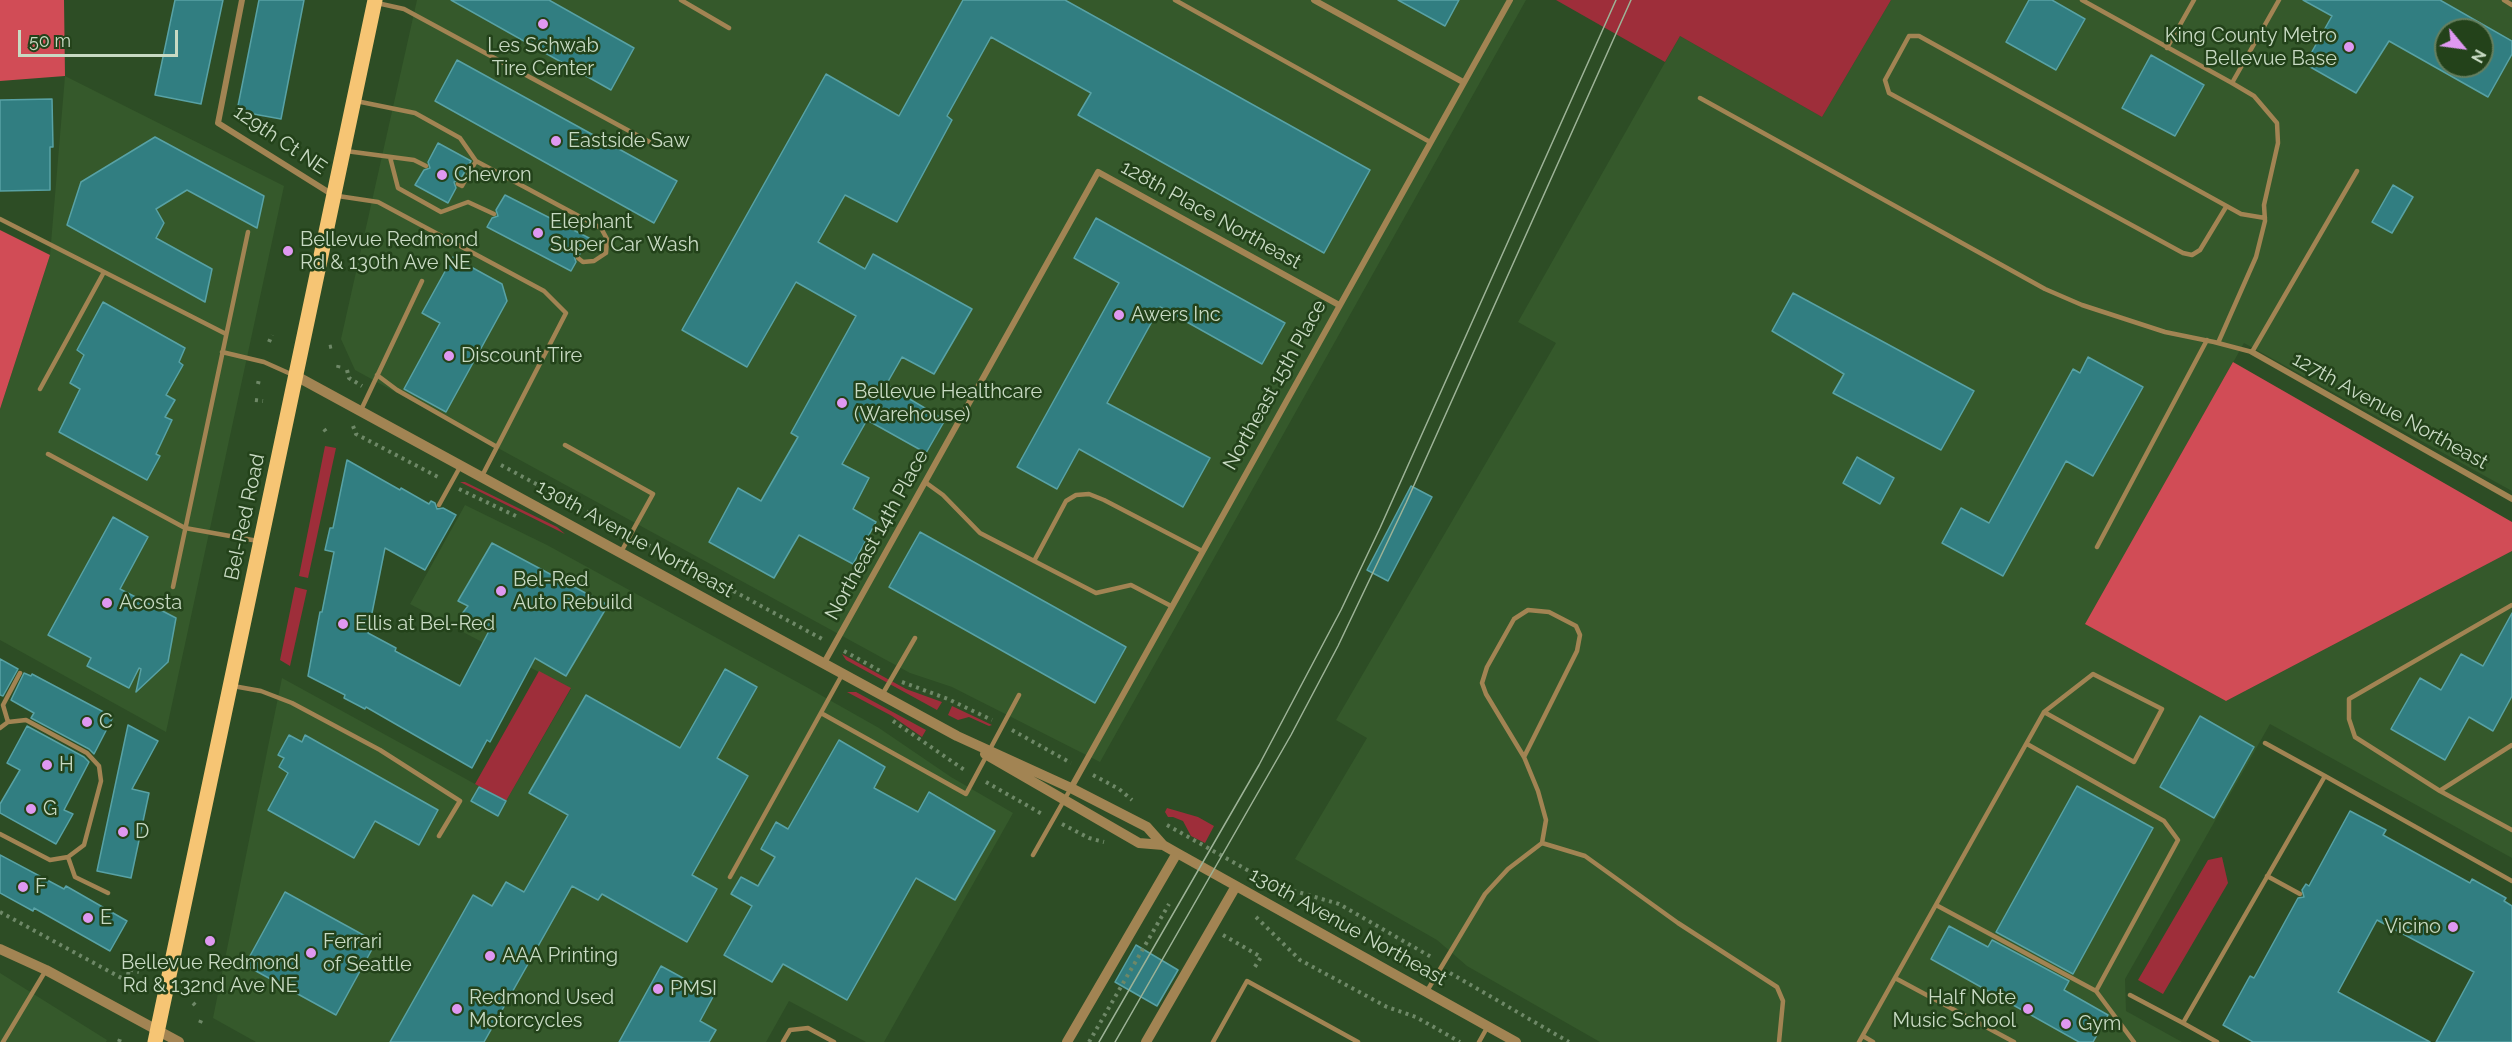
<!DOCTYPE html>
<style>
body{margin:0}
#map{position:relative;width:2512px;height:1042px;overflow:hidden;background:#2d4d25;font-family:Raleway,sans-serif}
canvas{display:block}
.north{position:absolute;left:2434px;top:18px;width:60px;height:60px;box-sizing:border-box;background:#23421a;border:2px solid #657f5e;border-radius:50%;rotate:119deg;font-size:16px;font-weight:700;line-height:24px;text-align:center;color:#c8dac3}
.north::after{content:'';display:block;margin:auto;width:21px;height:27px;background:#df98f1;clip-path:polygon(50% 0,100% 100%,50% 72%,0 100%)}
.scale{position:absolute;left:18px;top:30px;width:160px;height:27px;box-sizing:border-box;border:3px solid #c8dac3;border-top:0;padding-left:8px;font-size:18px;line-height:21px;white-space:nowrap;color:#c8dac3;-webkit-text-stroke:4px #23421a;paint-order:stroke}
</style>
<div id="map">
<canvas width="2512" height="1042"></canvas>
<div class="north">N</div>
<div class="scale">50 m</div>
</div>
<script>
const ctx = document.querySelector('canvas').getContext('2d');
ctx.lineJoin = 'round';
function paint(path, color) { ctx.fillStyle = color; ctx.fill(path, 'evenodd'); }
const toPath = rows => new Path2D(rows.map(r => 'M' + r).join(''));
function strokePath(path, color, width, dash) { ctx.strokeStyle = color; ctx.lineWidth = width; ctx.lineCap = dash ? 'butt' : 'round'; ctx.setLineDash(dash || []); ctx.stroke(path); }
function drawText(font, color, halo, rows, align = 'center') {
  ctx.font = font + ' Raleway,sans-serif'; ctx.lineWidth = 5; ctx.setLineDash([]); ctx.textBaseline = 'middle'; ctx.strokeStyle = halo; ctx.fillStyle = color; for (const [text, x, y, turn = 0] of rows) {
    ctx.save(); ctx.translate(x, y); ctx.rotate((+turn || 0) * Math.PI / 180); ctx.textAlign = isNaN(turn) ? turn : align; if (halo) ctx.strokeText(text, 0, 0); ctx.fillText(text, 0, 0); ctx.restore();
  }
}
const built = toPath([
 [417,0,1526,0,1100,762,952,687,910,673,355,370,341,339],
 [1891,0,2512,0,2512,491,2244,343,2086,624,2226,701,2512,551,2512,858,2270,724,2125,979,2126,1011,2182,1042,1600,1042,1467,966,1437,940,1295,859,1367,738,1336,720,1556,343,1518,322,1680,36,1822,117],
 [2446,30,2482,30,2482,66,2446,66],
 [65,76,284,186,166,732,0,640,0,409,50,255],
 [465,505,547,545,810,689,879,728,951,777,1013,813,884,1042,866,1042,789,1001,766,1042,256,1042,213,1018,282,678,506,801,571,689,410,604],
 [0,973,107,1040,106,1042,0,1042]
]);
const green = toPath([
 [1556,0,1891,0,1822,117,1680,36,1665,62],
 [325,446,336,448,308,578,299,576],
 [460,482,465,482,557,527,565,534],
 [295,587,307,590,290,666,280,660],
 [842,654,906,689,942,702,937,710,846,660],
 [539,671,571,688,506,801,475,784],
 [847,692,856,692,926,730,922,737,892,716],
 [952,706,992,725,989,726,969,717,958,720,948,715],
 [1167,808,1198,817,1214,826,1205,843,1191,836,1183,821,1173,817,1168,817,1165,812],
 [2222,857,2228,883,2163,994,2138,980,2208,860]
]);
const forest = toPath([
 [0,0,64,0,65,76,0,81],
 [0,230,50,255,0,409],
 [2233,362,2512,522,2512,551,2226,701,2085,624]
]);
const building = toPath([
 [175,0,223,0,201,104,155,95,175,0],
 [259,0,304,0,281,119,237,111,259,0],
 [451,0,549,0,634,48,611,90,451,0],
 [963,0,1065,0,1370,170,1324,253,1078,115,1091,93,991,37,947,116,952,120,897,222,845,195,818,242,865,269,873,254,972,309,934,374,902,357,886,385,945,420,926,453,867,420,842,464,869,478,853,509,876,522,853,564,799,535,774,578,709,542,738,488,761,501,798,437,791,433,856,316,796,282,747,367,682,330,826,74,899,116,963,0],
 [1398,0,1459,0,1445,26,1398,0],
 [2029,0,2052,0,2085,19,2056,70,2006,42,2029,0],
 [2303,0,2440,0,2512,41,2512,54,2488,97,2389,41,2356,93,2305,64,2332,16,2303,0],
 [2446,30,2482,30,2482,66,2446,66,2446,30],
 [2151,55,2204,85,2175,136,2122,108,2151,55],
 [457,60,677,181,654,223,435,101,457,60],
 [52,99,53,147,50,147,50,190,0,191,0,100,52,99],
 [155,137,264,196,257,228,187,190,156,209,164,223,156,238,212,269,205,302,67,225,81,182,155,137],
 [438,143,471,161,460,180,454,182,456,188,448,203,415,185,424,170,430,168,428,162,438,143],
 [2393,185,2413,197,2392,233,2372,222,2393,185],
 [505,195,589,238,580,254,574,256,576,262,571,271,487,227,492,218,498,216,496,210,505,195],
 [1096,218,1285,323,1262,364,1160,307,1107,403,1210,458,1183,507,1079,449,1057,489,1017,467,1119,283,1074,258,1096,218],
 [453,257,502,284,507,301,446,412,404,389,440,323,422,313,453,257],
 [1793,293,1974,391,1941,450,1833,393,1844,374,1772,331,1793,293],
 [103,302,185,348,179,362,183,365,166,395,175,400,165,417,172,420,156,454,160,456,147,480,59,432,80,389,70,383,84,355,77,350,103,302],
 [2088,357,2143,387,2093,476,2066,461,2003,576,1942,543,1961,508,1989,523,2073,369,2080,373,2088,357],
 [1857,457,1894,478,1880,504,1843,483,1857,457],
 [347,460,400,490,401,488,429,504,431,501,435,503,437,509,443,508,456,515,425,570,385,548,368,633,396,648,395,651,460,686,489,631,461,615,468,606,458,601,492,543,608,605,566,676,535,658,490,742,487,740,472,768,366,707,365,709,344,698,345,695,308,676,320,612,322,612,334,552,325,550,330,528,333,528,347,460],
 [1411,486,1432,497,1388,581,1367,570,1411,486],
 [113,517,148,537,120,589,176,618,168,662,136,692,141,669,139,668,129,688,87,666,91,658,48,635,113,517],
 [920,532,1126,647,1095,703,889,587,920,532],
 [2512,613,2512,696,2493,731,2469,717,2445,760,2391,729,2420,678,2441,690,2461,654,2483,666,2512,613],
 [0,659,18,669,3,696,0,695,0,659],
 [725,669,757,687,717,758,748,776,692,875,717,889,687,942,602,894,598,900,572,886,484,1042,390,1042,473,895,492,906,506,882,524,892,568,815,529,793,586,695,680,748,725,669],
 [24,673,31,676,32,674,113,717,94,754,89,749,31,718,34,713,11,700,24,673],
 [2200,716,2254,747,2214,818,2160,787,2200,716],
 [128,725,158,741,132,789,149,793,131,878,97,871,128,725],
 [27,726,84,757,89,762,64,810,73,814,56,844,0,813,0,804,20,770,7,763,27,726],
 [289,735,302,742,305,735,438,810,419,845,375,821,354,858,268,810,288,773,279,767,284,758,278,755,289,735],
 [839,740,885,767,874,788,918,812,929,792,995,831,955,900,916,878,847,1000,783,964,772,982,724,955,752,906,731,894,741,877,758,886,775,857,761,849,776,822,788,829,839,740],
 [2077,786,2153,828,2073,974,1996,932,2077,786],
 [479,787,506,801,498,816,471,801,479,787],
 [2350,811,2386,830,2383,835,2470,883,2472,879,2506,898,2504,901,2512,906,2512,1042,2436,1042,2474,972,2377,920,2338,992,2430,1042,2253,1042,2223,1025,2250,976,2254,978,2298,898,2304,897,2302,890,2306,884,2309,886,2350,811],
 [0,855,64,889,66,886,127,921,110,951,34,908,33,911,0,893,0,855],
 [285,892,376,942,336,1015,245,965,285,892],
 [1949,926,1988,947,1992,940,2069,981,2064,990,2108,1015,2093,1042,2079,1042,1931,959,1949,926],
 [1136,945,1178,970,1157,1006,1115,982,1136,945],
 [661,966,714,995,700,1021,716,1030,709,1042,619,1042,661,966]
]);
const path = toPath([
 [269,342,272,335],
 [329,347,334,346],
 [338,368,339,363],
 [347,370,349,378,362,386],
 [258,384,259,379],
 [255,400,263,401],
 [353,426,356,434,440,478],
 [324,429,327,433],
 [501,465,621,530],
 [459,489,520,518],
 [641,541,824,640],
 [844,651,882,672],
 [902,682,948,699,992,720],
 [893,721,966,771],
 [1012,730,1071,763],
 [1093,775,1119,789,1132,800],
 [986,782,1042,814],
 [1062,824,1089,838,1104,842],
 [1167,825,1274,885,1339,904,1433,958],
 [0,912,127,981],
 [1256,917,1300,960,1387,1007,1416,1017,1460,1042],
 [1223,935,1261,957,1253,970],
 [1450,973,1569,1042],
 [128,975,129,969,139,972],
 [193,1003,198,1008],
 [200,1023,202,1018],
 [119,1042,120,1039],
 [1089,1042,1169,904]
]);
const service = toPath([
 [681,0,729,28],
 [1175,0,1430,142],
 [2082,0,2232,83,2279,0],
 [2504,0,2512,5],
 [377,3,404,9,657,146],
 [2167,48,2194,0],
 [1700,98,2045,289,2082,305,2165,332,2214,342,2252,352,2357,171],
 [356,101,415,113,460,138,476,161,462,186,458,184],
 [346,151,414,160,426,166],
 [390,157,398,188,441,212,468,202,494,214],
 [476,161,601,228,607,239,606,253,594,261,583,262,578,258],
 [338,196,378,202,544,291,566,313,482,476],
 [2226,207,2200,250,2192,255,2183,253,1889,93,1885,80,1909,36,1919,36,2241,214,2265,218],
 [0,219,226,334],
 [2218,343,2256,257,2265,221,2264,205,2278,143,2277,123,2254,96,2232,83],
 [222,352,264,362,293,375],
 [377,375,397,390,497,447],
 [40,389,104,272],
 [361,410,422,281],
 [565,445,653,494,621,552],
 [48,454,185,528,258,541],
 [925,482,943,495,980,533,1096,593,1131,585,1171,606],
 [439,505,460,467],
 [2097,547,2207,340],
 [1034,561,1066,501,1076,495,1089,494,1104,500,1202,551],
 [173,587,248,232],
 [2512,605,2349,699,2349,719,2355,737,2440,791,2512,830],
 [233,686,261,691,292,703,380,750,460,801,439,836],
 [882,695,915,638],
 [821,713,966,794,1019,695],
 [8,722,26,720,87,753,99,766,101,781,84,845,68,857],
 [0,728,8,722,3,705,20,673],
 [2265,743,2325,776],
 [2441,790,2512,745],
 [0,834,50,860,68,857,75,877,108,893],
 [1542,843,1585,856,1678,923,1777,987,1783,1001,1779,1042],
 [1033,855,1071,788],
 [2267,876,2300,894],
 [730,877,843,673],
 [1936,905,2096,991,2178,840,2164,821,2027,744],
 [1895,978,2014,1042],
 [1427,991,1485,894,1508,869,1542,843,1546,820,1538,791,1524,757,1486,694,1482,683,1487,667,1514,619,1528,610,1549,612,1576,626,1580,635,1577,651,1524,757],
 [2096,991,2134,1042],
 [2130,995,2183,1023],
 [1863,1036,1873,1042],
 [3,1042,46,970],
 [783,1042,790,1030,808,1028,834,1042],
 [1213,1042,1247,981,1358,1042],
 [1479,1042,1488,1026],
 [1859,1042,2044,712,2134,762,2162,709,2093,674,2044,712],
 [2217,1042,2183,1023,2325,776,2512,881]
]);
const minor = toPath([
 [242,0,218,123,333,195],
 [1314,0,1463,82],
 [2252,352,2512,499],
 [824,663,1098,172,1339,305],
 [1071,788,1510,0]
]);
const tertiary = toPath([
 [296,376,957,736,1071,788,1147,827,1163,845],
 [985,754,1139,843,1163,845,1177,853,1516,1042],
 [0,949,46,970,179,1042],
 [1067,1042,1177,853],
 [1146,1042,1236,886]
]);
const primary = toPath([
 [155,1042,375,0]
]);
const tram = toPath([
 [1099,1042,1259,765,1341,610,1380,528,1616,0],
 [1115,1042,1291,735,1338,646,1406,503,1631,0]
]);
const markers = [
 [543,24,6,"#df98f1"],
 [2349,47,6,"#df98f1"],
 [556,141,6,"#df98f1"],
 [442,175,6,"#df98f1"],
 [538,233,6,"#df98f1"],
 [288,251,6,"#df98f1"],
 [1119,315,6,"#df98f1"],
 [449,356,6,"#df98f1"],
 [842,403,6,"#df98f1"],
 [501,591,6,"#df98f1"],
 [107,603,6,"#df98f1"],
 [343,624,6,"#df98f1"],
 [87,722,6,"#df98f1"],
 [47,765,6,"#df98f1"],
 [31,809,6,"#df98f1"],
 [123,832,6,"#df98f1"],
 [23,887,6,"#df98f1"],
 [88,918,6,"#df98f1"],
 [2453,927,6,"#df98f1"],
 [210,941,6,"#df98f1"],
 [311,953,6,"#df98f1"],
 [490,956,6,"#df98f1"],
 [658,989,6,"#df98f1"],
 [457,1009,6,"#df98f1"],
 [2028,1009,6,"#df98f1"],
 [2066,1024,6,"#df98f1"]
];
const poiNames = [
 ["King County Metro",2337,36,"right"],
 ["Bellevue Base",2337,59,"right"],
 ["Les Schwab",543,46,"center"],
 ["Tire Center",543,69,"center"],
 ["Eastside Saw",568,141],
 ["Chevron",454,175],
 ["Elephant",550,222],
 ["Super Car Wash",550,245],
 ["Bellevue Redmond",300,240],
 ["Rd & 130th Ave NE",300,263],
 ["Awers Inc",1131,315],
 ["Discount Tire",461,356],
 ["Bellevue Healthcare",854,392],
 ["(Warehouse)",854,415],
 ["Bel-Red",513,580],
 ["Auto Rebuild",513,603],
 ["Acosta",119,603],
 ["Ellis at Bel-Red",355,624],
 ["C",99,722],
 ["H",59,765],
 ["G",43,809],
 ["D",135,832],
 ["F",35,887],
 ["E",100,918],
 ["Vicino",2441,927,"right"],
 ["Ferrari",323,942],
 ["of Seattle",323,965],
 ["AAA Printing",502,956],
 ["Bellevue Redmond",210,963,"center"],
 ["Rd & 132nd Ave NE",210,986,"center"],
 ["PMSI",670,989],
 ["Redmond Used",469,998],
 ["Motorcycles",469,1021],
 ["Half Note",2016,998,"right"],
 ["Music School",2016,1021,"right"],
 ["Gym",2078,1024]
];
const streetNames = [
 ["129th Ct NE",280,140,34],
 ["128th Place Northeast",1211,215,29],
 ["Northeast 15th Place",1275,385,-61],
 ["127th Avenue Northeast",2390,411,29],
 ["Bel-Red Road",245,517,-78],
 ["Northeast 14th Place",877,535,-61],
 ["130th Avenue Northeast",635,539,29],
 ["130th Avenue Northeast",1348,927,29]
];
paint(built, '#35592b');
paint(green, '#9e2e3a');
paint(forest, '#d14c56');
paint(building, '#317e81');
strokePath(building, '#58a2a5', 1.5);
strokePath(path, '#6e8867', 4, [3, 4.5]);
strokePath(service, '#a28453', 4.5);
strokePath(minor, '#a28453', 6);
strokePath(tertiary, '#a28453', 10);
strokePath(primary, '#f6c574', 15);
strokePath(tram, '#9db397', 1.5);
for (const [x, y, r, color] of markers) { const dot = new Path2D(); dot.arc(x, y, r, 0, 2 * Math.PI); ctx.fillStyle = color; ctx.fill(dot); strokePath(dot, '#23421a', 2); }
drawText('20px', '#c8dac3', '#23421a', poiNames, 'left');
drawText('20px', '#c8dac3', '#23421a', streetNames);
</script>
